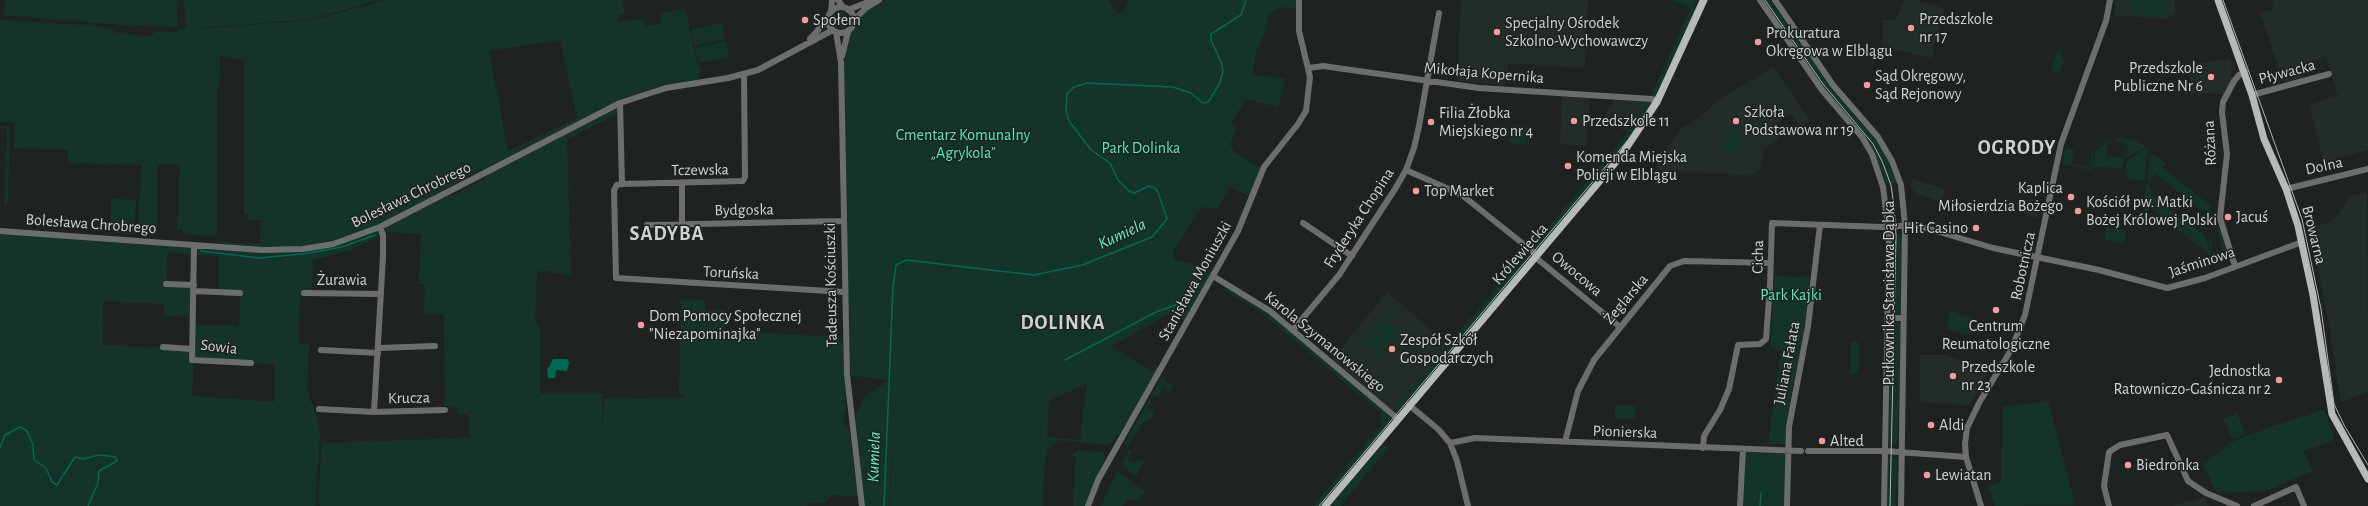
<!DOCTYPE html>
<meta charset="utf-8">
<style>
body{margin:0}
canvas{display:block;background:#1e2321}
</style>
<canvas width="2368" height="506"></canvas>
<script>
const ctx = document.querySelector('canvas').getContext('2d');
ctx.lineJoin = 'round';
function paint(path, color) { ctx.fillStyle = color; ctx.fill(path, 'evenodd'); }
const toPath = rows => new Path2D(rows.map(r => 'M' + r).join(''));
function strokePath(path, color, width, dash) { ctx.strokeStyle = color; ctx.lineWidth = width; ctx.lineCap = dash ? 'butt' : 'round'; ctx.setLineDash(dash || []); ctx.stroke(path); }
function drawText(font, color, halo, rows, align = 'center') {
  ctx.font = font + ' "Alegreya Sans",sans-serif'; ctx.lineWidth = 3; ctx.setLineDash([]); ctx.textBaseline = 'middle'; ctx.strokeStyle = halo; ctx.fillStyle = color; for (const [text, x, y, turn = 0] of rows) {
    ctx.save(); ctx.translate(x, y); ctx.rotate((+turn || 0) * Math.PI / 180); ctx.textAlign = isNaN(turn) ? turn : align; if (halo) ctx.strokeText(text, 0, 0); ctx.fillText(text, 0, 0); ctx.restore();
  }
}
const built = toPath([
 [1461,0,1588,0,1585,68,1508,63,1506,85,1457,81],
 [1904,0,1916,0,1942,8,1944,11,1931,58,1882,46,1883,20,1896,20],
 [2116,0,2175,0,2175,13,2166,19,2114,15],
 [2272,0,2368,0,2368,150,2324,162,2309,105,2338,96,2326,57,2300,65,2303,77,2284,83,2260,12,2274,9],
 [2231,59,2232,78,2223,94,2191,93,2189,64],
 [1773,67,1810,121,1799,127,1791,114,1772,125,1779,138,1763,150,1760,170,1757,171,1756,175,1655,171,1663,154,1681,129,1699,118,1715,103],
 [1562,97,1590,98,1586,146,1560,144],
 [1615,100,1642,101,1645,107,1628,132,1618,127,1605,115],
 [1912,179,1945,189,1941,202,1915,194,1911,184],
 [2367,192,2368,392,2341,402,2326,306,2310,226,2326,224,2341,212,2349,196],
 [2028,199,2042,203,2038,218,2024,214],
 [1387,292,1448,345,1392,410,1332,360],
 [1920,355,1945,355,1988,372,1970,405,1920,402],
 [2205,497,2209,506,2171,506]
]);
const green = toPath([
 [7,0,177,0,178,27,125,25,3,15],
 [183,0,377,0,312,19,210,27,206,26,207,27,197,29,313,20,386,0,622,0,625,13,618,15,619,22,643,19,645,27,661,23,660,14,685,8,696,59,701,72,698,74,699,80,649,90,613,103,486,169,478,171,386,222,356,234,306,246,267,248,218,244,218,242,260,244,261,220,248,220,248,214,244,214,244,60,220,56,219,88,217,88,217,236,184,234,183,230,179,228,177,232,180,164,158,164,157,236,141,235,138,234,138,225,142,165,68,163,68,150,14,148,15,122,0,122,0,20,94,26,111,29,116,33,150,36,157,31,177,32,177,29,190,29,187,29],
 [560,40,577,118,508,151,489,51],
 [885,0,1108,0,1118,14,1125,11,1128,0,1296,0,1296,9,1281,7,1269,14,1264,35,1255,54,1253,75,1285,79,1278,107,1246,99,1231,123,1236,128,1230,144,1234,152,1260,168,1250,196,1230,187,1217,209,1201,207,1172,253,1176,261,1189,263,1210,272,1216,262,1218,262,1185,320,1181,320,1192,300,1186,302,1171,313,1111,346,1152,372,1156,365,1158,368,1121,435,1115,435,1112,443,1105,445,1059,440,1046,450,1042,506,890,506,893,418,889,506,865,506,856,437,856,417,864,397,890,380,851,376,850,313,847,304,843,74,846,48,850,33,855,28,858,18],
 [1087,384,1080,440,1047,437,1049,400],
 [1671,0,1696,0,1693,8,1697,10,1656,96,1651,96,1691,8],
 [1763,0,1770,0,1823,76,1875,136,1885,153,1897,182,1887,184,1870,144,1828,94],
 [2132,0,2168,0,2166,18,2130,13],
 '833 20a8 8 0 1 1 16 0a8 8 0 1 1-16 0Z',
 [722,23,725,39,695,46,691,30],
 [726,41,729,57,699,63,695,48],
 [2057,51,2060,52,2064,62,2060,73,2051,70],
 [1642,101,1654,103,1629,141,1537,250,1531,248,1622,140,1645,107],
 [620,107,621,112,567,139,571,275,552,273,548,270,537,272,535,319,540,332,540,394,604,394,602,399,602,435,604,399,686,398,679,392,681,299,705,300,705,310,725,310,725,331,842,337,846,414,843,416,844,428,848,426,858,497,833,495,824,503,809,503,807,506,320,506,318,500,322,443,470,438,469,414,457,414,457,406,445,406,444,314,424,314,425,284,419,284,421,234,389,232,350,250,313,260,312,293,304,293,300,298,298,343,309,344,307,388,309,398,318,419,320,434,315,506,0,506,0,233,229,250,331,247,371,234,448,196,455,195,484,179,489,174],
 [167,252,219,256,218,292,240,293,239,326,193,325,192,349,102,345,103,301,164,304,164,316,193,317,194,285,166,284],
 [194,362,275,364,274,402,192,396],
 '1756 128a7 7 0 1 1 14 0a7 7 0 1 1-14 0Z',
 [1510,125,1527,126,1526,145,1509,143],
 [0,126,8,126,10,128,8,200,4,208,7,130,6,128,0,128],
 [1723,131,1740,132,1739,152,1722,151],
 [2116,137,2136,141,2146,146,2126,159,2129,146,2126,143,2114,141],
 [2108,140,2113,143,2108,143,2106,155,2123,159,2126,146,2118,144,2119,143,2127,146,2122,169,2108,166,2093,168,2095,156,2099,160,2095,155,2095,152],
 [2066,148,2079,151,2074,150,2072,164,2090,167,2092,154,2085,151,2092,152,2094,154,2091,170,2062,164],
 [2146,148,2148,148,2144,180,2138,181,2126,177,2126,162],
 [2154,155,2166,164,2163,168,2211,206,2210,213,2206,210,2203,212,2155,173,2150,179,2154,183,2150,183,2147,178,2150,158],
 [2146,184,2152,190,2150,194,2157,199,2159,197,2168,204,2166,207,2204,235,2211,252,2206,262,2203,262,2199,260,2199,257,2204,260,2209,254,2151,207,2146,214,2150,218,2143,215],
 [111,198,136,200,134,234,116,233,111,228],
 [2107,227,2126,231,2124,243,2105,240],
 [2218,228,2221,229,2229,261,2207,262,2213,254,2208,240,2211,241,2215,261,2224,260],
 [1895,234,1900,234,1902,238,1900,311,1896,314,1891,311,1892,237],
 [1528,251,1531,258,1402,409,1392,410],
 [1775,276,1810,277,1806,320,1790,401,1786,444,1768,444,1781,350,1770,348],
 [1224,287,1264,309,1390,417,1390,423,1320,506,1313,506,1380,427,1382,414,1261,312,1223,289],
 [1397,301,1400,303,1362,348,1360,345],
 [1951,311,1973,318,1968,335,1946,328],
 [1388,321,1401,332,1380,357,1367,346],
 [1893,322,1898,322,1900,326,1898,436,1896,445,1889,442,1890,325],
 [1851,341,1858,342,1858,374,1850,374],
 [1163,375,1166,381,1174,386,1170,392,1162,388,1158,397,1154,395,1147,408,1154,411,1152,419,1141,425,1128,446,1124,444],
 [2048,401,2075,505,1995,506,1988,486,2001,482,2003,407],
 [1615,405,1635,406,1634,419,1615,419],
 [2324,410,2332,431,2333,440,2303,451,2312,471,2265,491,2217,493,2203,465,2230,443,2267,428],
 [2237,413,2245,434,2232,439,2224,419],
 [1383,444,1388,448,1340,506,1330,506],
 [1079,450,1102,452,1106,457,1086,506,1073,506,1076,457,1073,456,1073,454],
 [1129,450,1132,450,1128,459,1135,464,1138,459,1144,462,1136,476,1122,465],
 [1742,452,1788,454,1787,506,1740,506],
 [1890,457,1897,459,1896,506,1887,506,1888,460],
 [1117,471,1145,492,1137,501,1128,499,1122,506,1101,506]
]);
const water = toPath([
 [553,359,567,359,569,362,567,371,556,370,555,378,548,378,547,369,550,366]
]);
const stream = toPath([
 [201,251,259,258,303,254,342,247,375,235],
 [1065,360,1156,312,1181,303],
 [0,448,5,435,20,427,27,431,33,445,34,460,46,468,52,482,57,485,75,457,83,459,99,455,116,457,117,461,99,471,98,483,88,506],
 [884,506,893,287,896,265,906,260,1034,275,1082,265,1152,237,1167,219,1158,192,1155,188,1149,186,1134,193,1129,191,1118,180,1110,163,1091,150,1069,121,1066,111,1067,94,1074,87,1087,83,1173,87,1191,93,1203,103,1208,102,1219,85,1223,71,1221,62,1211,40,1211,34,1241,15,1246,0],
 [1760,506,1761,493]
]);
const minor = toPath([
 [838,0,843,7],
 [1760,0,1822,90,1862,137,1872,154,1883,187,1889,234,1884,506],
 [1775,0,1833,85,1878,137,1892,161,1901,185,1905,225,1901,506],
 '828 20a13 13 0 1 1 26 0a13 13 0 1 1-26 0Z',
 [848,10,873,0],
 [831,12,832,0],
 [854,20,866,8,879,0],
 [836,32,841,62,847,375,862,506],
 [810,39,829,18],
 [842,56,848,32],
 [1309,68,1323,66,1479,88,1652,99,1657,102],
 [2252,95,2329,74],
 [620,103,622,184,617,185,614,190,616,278,845,292],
 [1406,170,1462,195,1537,255],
 [682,183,682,224],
 [622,184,743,181,745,177,744,74],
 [2286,189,2368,169],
 [1303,223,1352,256],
 [647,225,843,221],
 [0,231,262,250,303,249,333,244,380,227,620,103,666,88,728,78,758,70,833,30],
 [194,245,192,360,251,363],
 [1535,257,1620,327],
 [2235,266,2220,218,2227,154,2222,112,2223,102,2234,81,2239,75,2245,72],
 [1213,276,1270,311,1398,419],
 [166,284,194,285],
 [194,291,240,293],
 [304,293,381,294],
 [1888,318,1903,318],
 [1293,330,1339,275,1395,189,1406,170,1414,148,1419,126,1439,13],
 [163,347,192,349],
 [379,348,435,346],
 [321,350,378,353],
 [1409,405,1439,430,1450,443,1457,461,1468,506],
 [319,409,374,412,445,410],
 [374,412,383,257,383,235,380,227],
 [1565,442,1578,391,1594,360,1670,266,1684,261,1771,263],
 [1450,443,1475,438,1801,451],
 [1703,448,1704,436,1720,410,1729,389,1738,345,1760,344,1766,339,1770,286,1772,223,1882,227,1916,225,1993,248,2099,270,2167,288,2205,278,2302,242],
 [1808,451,1885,451,1966,457],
 [1088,506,1098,480,1238,231,1264,167,1298,124,1306,111,1310,77,1299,31,1299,0],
 [1740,506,1743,449],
 [1787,506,1789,427,1808,326,1820,225],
 [1981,506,1966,457,1965,444,1967,428,1979,403,2011,350,2025,315,2061,144,2106,21,2110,0],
 [2109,506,2104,486,2109,452,2120,445,2167,435,2188,481,2206,493,2237,506],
 [2254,506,2296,487,2304,506]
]);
const major = toPath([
 [2218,0,2252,95,2264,139,2286,189,2298,226,2313,295,2332,414,2368,479],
 [1325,506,1621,156,1657,102,1704,0]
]);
const tram = toPath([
 [1765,0,1823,84,1873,144,1882,161,1891,185,1894,206,1896,235,1890,506],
 [2223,0,2302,219,2321,309,2334,404,2344,425,2368,465],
 [1319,506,1634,133,1659,91,1700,0]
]);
const markers = [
 [805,20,4,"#f59b9e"],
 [1911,28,4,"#f59b9e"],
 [1497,32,4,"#f59b9e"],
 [1758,42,4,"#f59b9e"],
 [2211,77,4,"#f59b9e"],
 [1867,85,4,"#f59b9e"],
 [1574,121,4,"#f59b9e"],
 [1736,121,4,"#f59b9e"],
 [1431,122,4,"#f59b9e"],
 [1568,166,4,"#f59b9e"],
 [1416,191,4,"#f59b9e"],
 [2071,197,4,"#f59b9e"],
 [2078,211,4,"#f59b9e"],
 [2228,217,4,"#f59b9e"],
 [1976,228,4,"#f59b9e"],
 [1996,310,4,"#f59b9e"],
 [641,325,4,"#f59b9e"],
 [1392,349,4,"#f59b9e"],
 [1953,376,4,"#f59b9e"],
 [2279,380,4,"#f59b9e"],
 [1931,425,4,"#f59b9e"],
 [1822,441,4,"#f59b9e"],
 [2128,465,4,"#f59b9e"],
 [1927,475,4,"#f59b9e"]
];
const poiNames = [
 ["Przedszkole",1919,19],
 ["nr 17",1919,37],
 ["Społem",813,20],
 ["Specjalny Ośrodek",1505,23],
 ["Szkolno-Wychowawczy",1505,41],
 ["Prokuratura",1766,33],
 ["Okręgowa w Elblągu",1766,51],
 ["Przedszkole",2203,68,"right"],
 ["Publiczne Nr 6",2203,86,"right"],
 ["Sąd Okręgowy,",1875,76],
 ["Sąd Rejonowy",1875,94],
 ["Szkoła",1744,112],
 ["Podstawowa nr 19",1744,130],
 ["Filia Żłobka",1439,113],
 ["Miejskiego nr 4",1439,131],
 ["Przedszkole 11",1582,121],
 ["Komenda Miejska",1576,157],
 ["Policji w Elblągu",1576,175],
 ["Kaplica",2063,188,"right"],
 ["Miłosierdzia Bożego",2063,206,"right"],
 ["Top Market",1424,191],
 ["Kościół pw. Matki",2086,202],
 ["Bożej Królowej Polski",2086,220],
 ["Jacuś",2236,217],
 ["Hit Casino",1968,228,"right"],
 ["Dom Pomocy Społecznej",649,316],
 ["\"Niezapominajka\"",649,334],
 ["Centrum",1996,326,"center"],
 ["Reumatologiczne",1996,344,"center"],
 ["Zespół Szkół",1400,340],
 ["Gospodarczych",1400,358],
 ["Przedszkole",1961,367],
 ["nr 23",1961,385],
 ["Jednostka",2271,371,"right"],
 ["Ratowniczo-Gaśnicza nr 2",2271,389,"right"],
 ["Aldi",1939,425],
 ["Alted",1830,441],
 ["Biedronka",2136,465],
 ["Lewiatan",1935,475]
];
const streetNames = [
 ["Pływacka",2287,72,-15],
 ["Mikołaja Kopernika",1484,73,5],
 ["Różana",2210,143,-93],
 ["Dolna",2324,166,-12],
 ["Tczewska",700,170,-1],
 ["Bolesława Chrobrego",411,195,-26],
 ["Bydgoska",744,210,-1],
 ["Fryderyka Chopina",1359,218,-57],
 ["Bolesława Chrobrego",91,224,4],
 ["Browarna",2314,235,76],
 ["Królewiecka",1520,254,-49],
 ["Cicha",1758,257,-89],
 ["Jaśminowa",2202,262,-18],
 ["Robotnicza",2023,266,-78],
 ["Toruńska",731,273,3],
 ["Owocowa",1577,274,40],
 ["Żurawia",342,280],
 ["Stanisława Moniuszki",1195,281,-61],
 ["Tadeusza Kościuszki",831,285,-91],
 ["Pułkownika Stanisława Dąbka",1889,293,-90],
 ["Żeglarska",1626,299,-50],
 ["Karola Szymanowskiego",1325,342,39],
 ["Sowia",219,347,7],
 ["Juliana Fałata",1787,363,-79],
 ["Krucza",409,398,-1],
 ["Pionierska",1625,432,2]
];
const parkNames = [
 ["Cmentarz Komunalny",963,135],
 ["„Agrykola”",963,153],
 ["Park Dolinka",1141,148],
 ["Park Kajki",1791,295]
];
const waterNames = [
 ["Kumiela",1122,234,-25],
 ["Kumiela",874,457,-88]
];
const districtNames = [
 ["OGRODY",2017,148],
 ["SADYBA",667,234],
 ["DOLINKA",1063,323]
];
paint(built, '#222d28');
paint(green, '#143429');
paint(water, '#006a4f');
strokePath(stream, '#006a4f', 1.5);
strokePath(minor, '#6b6e6d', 6);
strokePath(major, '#b6bbb9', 7);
strokePath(tram, '#b1b5b4', 1);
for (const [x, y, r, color] of markers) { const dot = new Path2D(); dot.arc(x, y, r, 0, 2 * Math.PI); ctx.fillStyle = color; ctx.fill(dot); strokePath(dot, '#1e2321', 1.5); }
drawText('16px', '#cfd2d1', '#1e2321', poiNames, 'left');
drawText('16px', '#cfd2d1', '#1e2321', streetNames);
drawText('16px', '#51edbb', '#1e2321', parkNames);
drawText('italic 17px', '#5ff8c5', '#1e2321', waterNames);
ctx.letterSpacing = '1px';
drawText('bold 20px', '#cfd2d1', '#1e2321', districtNames);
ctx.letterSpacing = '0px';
</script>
